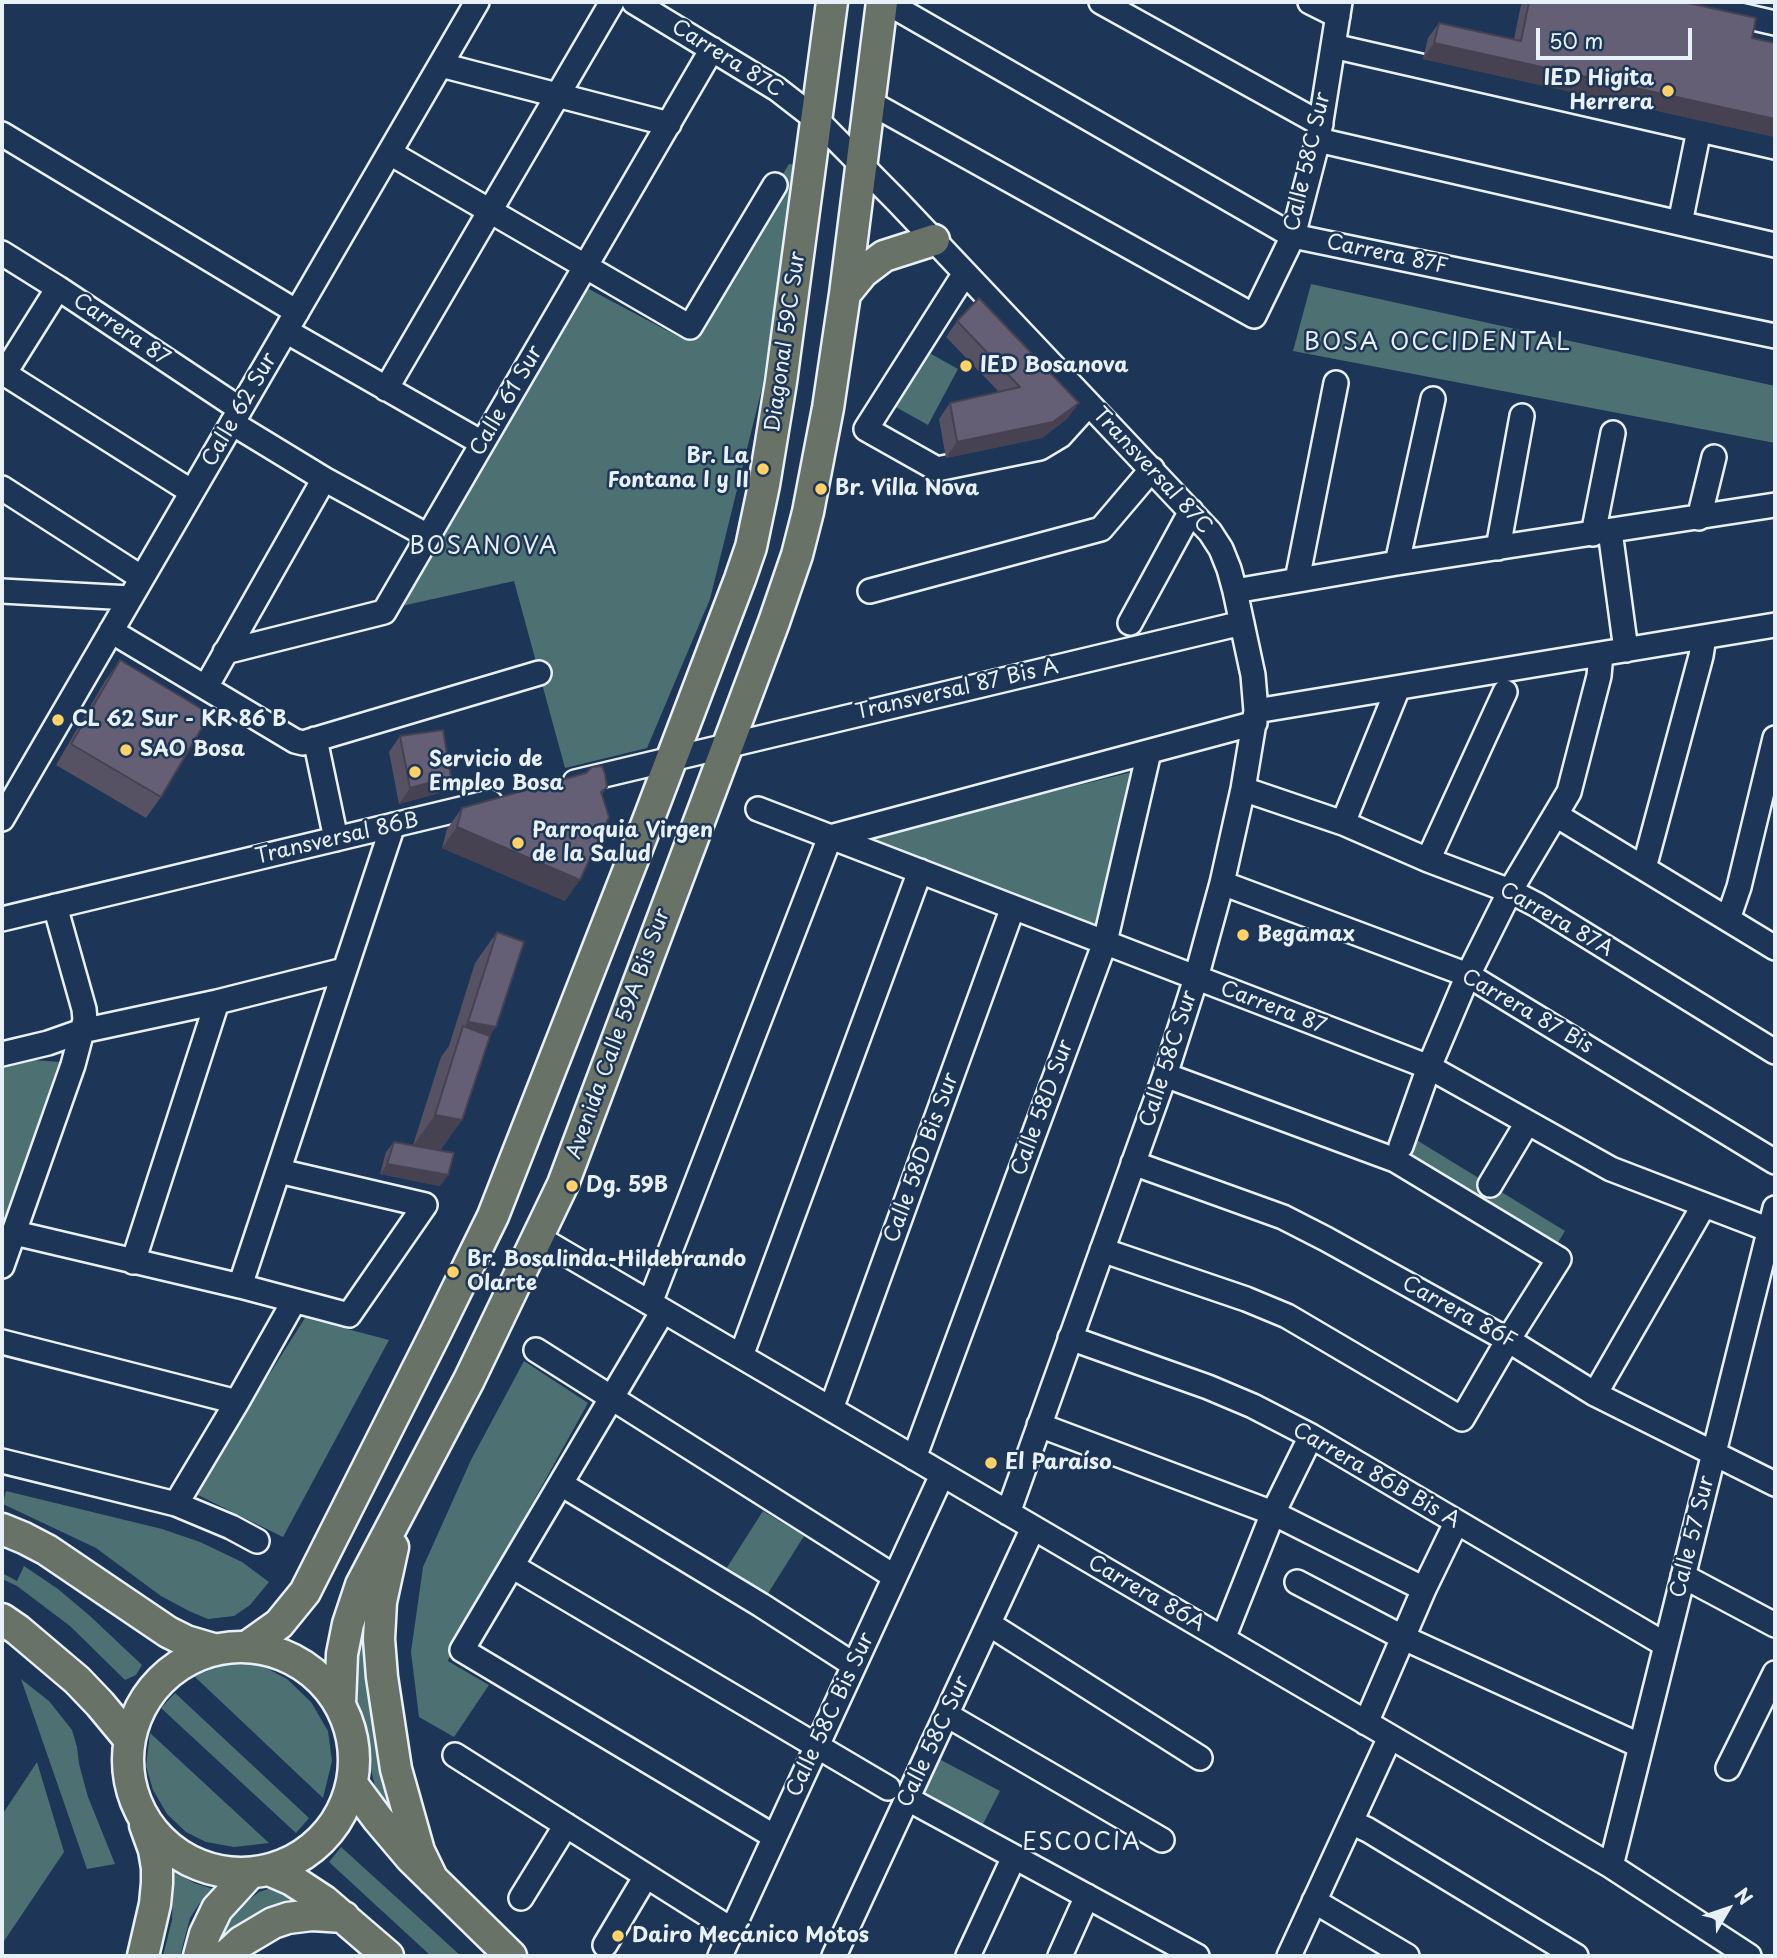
<!DOCTYPE html>
<meta charset="utf-8">
<style>
body{margin:0}
#map{position:relative;width:1777px;height:1958px;overflow:hidden;background:#1d3557;font-family:"Playpen Sans",sans-serif}
canvas{display:block}
.frame{position:absolute;inset:0;border:4px solid #e8f1f8;pointer-events:none}
.north{position:absolute;left:1693px;top:1874px;width:70px;height:70px;-webkit-text-stroke:5px #1d3557;paint-order:stroke;rotate:51deg;font-size:19px;font-weight:700;line-height:28px;text-align:center;color:#e8f1f8}
.north::after{content:'';display:block;margin:auto;width:24px;height:32px;background:#e8f1f8;clip-path:polygon(50% 0,100% 100%,50% 72%,0 100%)}
.scale{position:absolute;left:1536px;top:28px;width:156px;height:32px;box-sizing:border-box;border:4px solid #e8f1f8;border-top:0;padding-left:9px;font-size:21px;line-height:24px;white-space:nowrap;color:#e8f1f8;-webkit-text-stroke:5px #1d3557;paint-order:stroke}
</style>
<div id="map">
<canvas width="1777" height="1958"></canvas>
<div class="frame"></div>
<div class="north">N</div>
<div class="scale">50 m</div>
</div>
<script>
const ctx = document.querySelector('canvas').getContext('2d');
ctx.lineJoin = 'round';
function paint(path, color) { ctx.fillStyle = color; ctx.fill(path, 'evenodd'); }
const toPath = rows => new Path2D(rows.map(r => 'M' + r).join(''));
function strokePath(path, color, width, dash) { ctx.strokeStyle = color; ctx.lineWidth = width; ctx.lineCap = dash ? 'butt' : 'round'; ctx.setLineDash(dash || []); ctx.stroke(path); }
function drawText(font, color, halo, rows, align = 'center') {
  ctx.font = font + ' "Playpen Sans",sans-serif'; ctx.lineWidth = 5; ctx.setLineDash([]); ctx.textBaseline = 'middle'; ctx.strokeStyle = halo; ctx.fillStyle = color; for (const [text, x, y, turn = 0] of rows) {
    ctx.save(); ctx.translate(x, y); ctx.rotate((+turn || 0) * Math.PI / 180); ctx.textAlign = isNaN(turn) ? turn : align; if (halo) ctx.strokeText(text, 0, 0); ctx.fillText(text, 0, 0); ctx.restore();
  }
}
const green = toPath([
 [789,164,796,165,762,388,710,599,647,748,565,768,514,581,397,607,585,287,683,339],
 [1311,284,1775,386,1775,443,1293,351],
 [924,350,958,369,928,425,894,406],
 [1136,771,1103,934,859,840],
 [33,1060,59,1062,2,1227,2,1066],
 [1415,1139,1565,1231,1554,1249,1404,1156],
 [305,1318,389,1340,283,1537,194,1493],
 [524,1361,588,1403,460,1633,448,1661,489,1685,454,1737,419,1717,411,1652,423,1567,471,1460],
 [6,1491,162,1529,200,1542,242,1562,269,1582,250,1605,234,1616,208,1619,189,1611,161,1596,96,1548,3,1504],
 [763,1511,804,1536,767,1595,726,1569],
 [24,1566,58,1589,90,1616,142,1665,136,1675,125,1680,70,1626,17,1586,2,1579,2,1573,17,1581],
 [364,1625,368,1683,404,1834,377,1796,355,1697,356,1661],
 [257,1663,287,1679,311,1702,328,1731,332,1761,323,1798,194,1676,222,1666],
 [21,1679,49,1701,72,1730,77,1747,79,1764,88,1797,115,1864,87,1869],
 [175,1693,309,1818,296,1833,161,1708],
 [150,1733,269,1843,234,1847,206,1842,186,1832,167,1814,153,1790,146,1766],
 [937,1758,1000,1791,982,1826,919,1793],
 [37,1762,64,1852,2,1944,2,1815],
 [341,1847,461,1956,431,1956,329,1862],
 [174,1871,194,1883,213,1889,199,1904,190,1918,180,1956,163,1956,172,1920],
 [277,1886,317,1907,210,1956,229,1915,259,1892]
]);
const minor = toPath([
 [634,2,777,89,817,120,898,202,1210,532,1221,549,1229,569,1235,591,1253,675,1256,711,1243,789,1222,883,1196,978,1165,1075,1008,1513],
 [886,2,1293,236,1775,336],
 [1101,2,1321,124],
 [1310,2,1338,16],
 [1684,2,1775,23],
 [1333,46,1775,147],
 [441,65,669,124],
 [869,102,1254,316,1293,236,1318,140,1340,2],
 [2,134,297,312],
 [1318,140,1775,245],
 [390,153,690,327,775,185],
 [1680,223,1699,130],
 [2,253,58,288,240,409],
 [965,273,866,429,937,469,1040,448,1060,436,1089,404],
 [286,331,482,443],
 [2,372,192,492],
 [4,374,58,288],
 [386,389,612,2],
 [232,423,324,479,428,536],
 [2,488,142,578],
 [1699,518,1714,457],
 [1610,531,1626,650],
 [1593,534,1613,433],
 [1498,548,1522,416],
 [1397,563,1433,399],
 [1297,580,1336,383],
 [2,591,130,598],
 [870,591,1101,529,1152,469],
 [1235,591,1397,563,1775,505],
 [1130,623,1191,511],
 [111,631,295,741,303,743,539,673],
 [225,652,384,612,712,49],
 [206,687,324,479],
 [1256,711,1775,625],
 [315,739,336,839],
 [575,782,1242,623],
 [1243,789,1343,823,1428,860,1510,891,1537,905,1775,1052],
 [758,809,1429,1067,1611,1169,1775,1232],
 [1556,815,1775,948],
 [2,819,477,2],
 [1343,823,1398,688],
 [1428,860,1505,692],
 [1644,868,1701,656,1704,637],
 [1222,883,1468,975,1775,1162],
 [2,919,490,802],
 [1728,919,1739,887,1775,738],
 [2,1054,48,1043,82,1031,217,1002,344,970],
 [1401,1146,1429,1067,1468,975,1510,891,1569,792,1599,676,1601,654],
 [1133,1163,1283,1217,1326,1239,1508,1340,1595,1394,1775,1484],
 [1490,1185,1527,1123],
 [15,1233,240,1286,349,1315,425,1205,279,1171],
 [539,1238,1611,1866,1749,1956],
 [1102,1250,1246,1299,1287,1316,1462,1419,1508,1340,1559,1259,1395,1160,1165,1075],
 [133,1262,217,1002],
 [2,1266,73,1065,85,1020,84,1009,55,906],
 [240,1286,393,825],
 [650,1303,830,837,1255,723],
 [663,1311,462,1650,775,1837],
 [1070,1338,1208,1387,1253,1406,1311,1436,1666,1645],
 [2,1342,237,1402],
 [536,1350,895,1577],
 [741,1356,920,871],
 [1595,1394,1704,1205],
 [831,1409,1013,907],
 [1039,1425,1273,1513,1424,1589],
 [914,1458,1105,942,1149,752],
 [2,1461,176,1504,231,1527,257,1541],
 [561,1484,761,1605,854,1665],
 [176,1504,237,1402,294,1301],
 [512,1566,888,1788],
 [1683,1576,1775,1625],
 [1297,1582,1404,1638,1641,1746],
 [989,1624,1200,1758],
 [1223,1639,1273,1513,1311,1436],
 [947,1715,1162,1840],
 [1366,1723,1424,1589,1456,1523],
 [455,1755,732,1930],
 [1728,1768,1775,1673],
 [908,1799,1197,1956],
 [1351,1822,1368,1830,1576,1956],
 [1611,1866,1775,1208],
 [521,1898,566,1825],
 [1314,1901,1407,1956],
 [605,1945,646,1876],
 [720,1956,942,1475],
 [834,1956,1033,1528],
 [968,1956,1014,1857],
 [1060,1956,1087,1896],
 [1289,1956,1390,1737]
]);
const major = toPath([
 [845,294,863,272,884,256,934,240],
 [2,1529,24,1538,47,1550,168,1632,186,1641,213,1649],
 [393,1547,381,1602,379,1639,382,1677,396,1769,419,1851,433,1880],
 [2,1619,18,1630,77,1680,100,1704,129,1739],
 [248,1646,279,1624,305,1592,436,1332,493,1216,649,818,740,579,751,547,764,485,781,382,832,2],
 '128 1760a113 113 0 1 1 226 0a113 113 0 1 1-226 0Z',
 [340,1704,342,1654,348,1624,361,1585,469,1380,563,1184,774,622,797,555,808,512,828,408,845,294,882,2],
 [352,1784,378,1819,411,1858,511,1956],
 [269,1870,292,1880,324,1901,388,1956],
 [143,1956,155,1904,157,1883,157,1868,154,1850,145,1825],
 [199,1956,205,1934,217,1909,250,1873],
 [226,1956,241,1942,273,1923,288,1918,312,1915,344,1917]
]);
const wall = toPath([
 [1524,2,1684,2,1752,38,1775,43,1775,137,1423,59,1428,38,1439,23,1514,39,1521,5],
 [957,321,1068,418,1042,438,946,458,939,419,950,403,999,392,946,337],
 [120,660,161,797,146,818,56,765,105,681],
 [400,736,451,777,439,793,399,804,389,752],
 [607,787,602,794,565,901,442,848,447,829,462,808],
 [497,932,490,1036,440,1151,440,1186,380,1174,386,1152,394,1142,413,1145,441,1057,449,1046,475,963]
]);
const shadedWall = toPath([
 [1434,43,1775,119,1775,137,1423,59],
 [1079,403,1068,418,1042,438,946,458,957,442],
 [451,777,439,793,399,804,410,788],
 [457,827,580,880,565,901,442,848],
 [468,1022,496,1027,474,1058,461,1033],
 [435,1115,462,1120,440,1151,413,1146],
 [387,1164,448,1175,440,1186,380,1174]
]);
const building = toPath([
 [1529,2,1684,2,1756,18,1752,38,1775,43,1775,119,1434,43,1439,23,1521,41,1529,2],
 [979,298,1079,403,1053,422,957,442,950,403,1020,387,957,321,979,298],
 [120,660,210,714,161,797,71,744,120,660],
 [443,730,451,777,410,788,400,736,443,730],
 [602,766,605,774,607,787,601,792,609,817,580,880,457,827,462,808,586,773,592,767,602,766],
 [497,932,524,942,496,1027,468,1022,497,932],
 [463,1026,490,1036,462,1120,435,1115,463,1026],
 [394,1142,454,1153,448,1175,387,1164,394,1142]
]);
const markers = [
 [1668,91,7,"#ffd166"],
 [966,366,7,"#ffd166"],
 [763,469,7,"#ffd166"],
 [821,489,7,"#ffd166"],
 [58,720,7,"#ffd166"],
 [126,750,7,"#ffd166"],
 [415,772,7,"#ffd166"],
 [518,843,7,"#ffd166"],
 [1243,935,7,"#ffd166"],
 [572,1186,7,"#ffd166"],
 [453,1272,7,"#ffd166"],
 [991,1463,7,"#ffd166"],
 [618,1936,7,"#ffd166"]
];
const streetNames = [
 ["Carrera 87C",727,59,32],
 ["Calle 58C Sur",1308,162,-77],
 ["Carrera 87F",1387,255,12],
 ["Carrera 87",121,330,34],
 ["Diagonal 59C Sur",786,342,-82],
 ["Calle 61 Sur",507,401,-60],
 ["Calle 62 Sur",240,410,-60],
 ["Transversal 87C",1152,471,47],
 ["Transversal 87 Bis A",957,690,-13],
 ["Transversal 86B",337,839,-13],
 ["Carrera 87A",1556,920,30],
 ["Carrera 87",1273,1008,21],
 ["Carrera 87 Bis",1527,1012,30],
 ["Avenida Calle 59A Bis Sur",619,1034,-70],
 ["Calle 58C Sur",1169,1059,-72],
 ["Calle 58D Sur",1043,1108,-70],
 ["Calle 58D Bis Sur",922,1158,-70],
 ["Carrera 86F",1459,1313,29],
 ["Carrera 86B Bis A",1376,1476,30],
 ["Calle 57 Sur",1693,1537,-76],
 ["Carrera 86A",1146,1594,30],
 ["Calle 58C Bis Sur",831,1715,-65],
 ["Calle 58C Sur",934,1742,-65]
];
const poiNames = [
 ["IED Higita",1654,79,"right"],
 ["Herrera",1654,103,"right"],
 ["IED Bosanova",980,366],
 ["Br. La",749,457,"right"],
 ["Fontana I y II",749,481,"right"],
 ["Br. Villa Nova",835,489],
 ["CL 62 Sur - KR 86 B",72,720],
 ["SAO Bosa",140,750],
 ["Servicio de",429,760],
 ["Empleo Bosa",429,784],
 ["Parroquia Virgen",532,831],
 ["de la Salud",532,855],
 ["Begamax",1257,935],
 ["Dg. 59B",586,1186],
 ["Br. Bosalinda-Hildebrando",467,1260],
 ["Olarte",467,1284],
 ["El Paraíso",1005,1463],
 ["Dairo Mecánico Motos",632,1936]
];
const neighbourhoodNames = [
 ["BOSANOVA",484,548],
 ["ESCOCIA",1082,1844]
];
const quarterNames = [
 ["BOSA OCCIDENTAL",1438,343]
];
paint(green, '#4d7172');
strokePath(minor, '#e8f1f8', 28);
strokePath(major, '#e8f1f8', 35);
strokePath(minor, '#1d3557', 23);
strokePath(major, '#697266', 30);
paint(wall, '#565264');
paint(shadedWall, '#464251');
paint(building, '#645f74');
strokePath(building, '#464251', 2);
for (const [x, y, r, color] of markers) { const dot = new Path2D(); dot.arc(x, y, r, 0, 2 * Math.PI); ctx.fillStyle = color; ctx.fill(dot); strokePath(dot, '#1d3557', 2.5); }
drawText('21px', '#e8f1f8', '#1d3557', streetNames);
drawText('bold 21px', '#e8f1f8', '#1d3557', poiNames, 'left');
ctx.letterSpacing = '2px';
drawText('23px', '#e8f1f8', '#1d3557', neighbourhoodNames);
ctx.letterSpacing = '0px';
ctx.letterSpacing = '2px';
drawText('24px', '#e8f1f8', '#1d3557', quarterNames);
ctx.letterSpacing = '0px';
</script>
